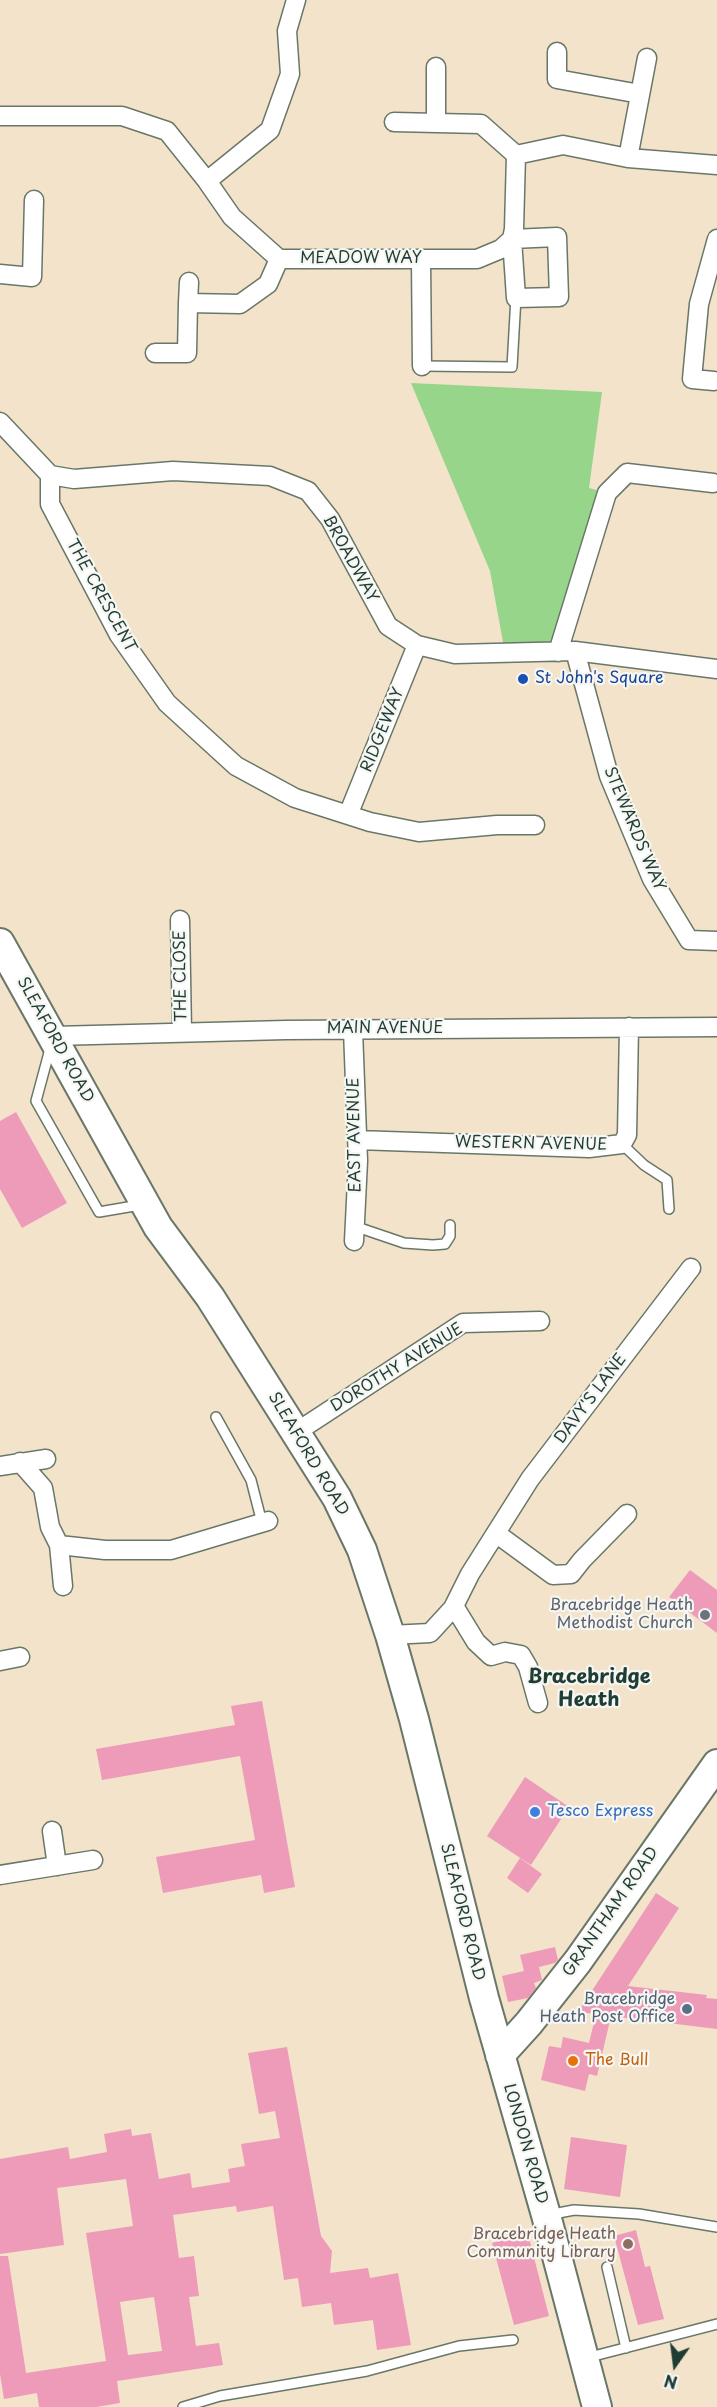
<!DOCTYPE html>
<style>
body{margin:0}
#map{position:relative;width:717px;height:2407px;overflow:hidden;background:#f2e3ca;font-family:"Playpen Sans",sans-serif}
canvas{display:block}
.north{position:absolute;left:645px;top:2335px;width:60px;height:60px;-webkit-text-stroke:4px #f6f6f2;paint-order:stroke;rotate:194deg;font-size:16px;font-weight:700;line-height:24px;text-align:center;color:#1f3d34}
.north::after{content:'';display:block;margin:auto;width:21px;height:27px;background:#1f3d34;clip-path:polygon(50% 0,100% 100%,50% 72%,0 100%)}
</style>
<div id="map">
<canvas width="717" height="2407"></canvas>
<div class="north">N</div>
</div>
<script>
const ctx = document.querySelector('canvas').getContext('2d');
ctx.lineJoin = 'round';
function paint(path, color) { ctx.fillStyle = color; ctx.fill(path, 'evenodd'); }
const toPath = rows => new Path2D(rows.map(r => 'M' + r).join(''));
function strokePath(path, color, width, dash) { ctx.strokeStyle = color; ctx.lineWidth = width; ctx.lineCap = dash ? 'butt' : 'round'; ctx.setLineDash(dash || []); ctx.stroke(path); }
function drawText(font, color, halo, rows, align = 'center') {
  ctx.font = font + ' "Playpen Sans",sans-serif'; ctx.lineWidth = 4.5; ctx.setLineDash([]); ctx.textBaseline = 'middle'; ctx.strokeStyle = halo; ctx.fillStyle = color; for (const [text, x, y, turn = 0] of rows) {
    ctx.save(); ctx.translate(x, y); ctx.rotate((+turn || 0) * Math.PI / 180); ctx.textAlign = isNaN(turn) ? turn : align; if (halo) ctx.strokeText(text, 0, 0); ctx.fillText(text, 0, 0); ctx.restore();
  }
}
const green = toPath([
 [411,383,602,392,589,488,607,493,558,652,505,653,490,571]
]);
const building = toPath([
 [16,1112,67,1203,22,1228,0,1189,0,1121],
 [690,1570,717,1590,717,1633,669,1597],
 [262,1701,295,1887,264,1893,261,1875,163,1893,156,1857,255,1840,240,1756,102,1780,96,1749,235,1725,231,1706],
 [525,1777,569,1807,531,1865,487,1836],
 [520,1858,542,1874,528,1893,507,1878],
 [656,1893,679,1908,628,1986,707,1995,706,1998,717,1999,717,2029,611,2016,597,2076,589,2074,585,2091,541,2080,549,2046,561,2048,563,2037,589,2043,596,2014,578,2012],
 [555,1947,558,1960,555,1963,539,1967,542,1980,534,1983,536,1988,528,1998,508,2002,502,1976,524,1971,520,1955],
 [287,2047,321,2236,332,2251,330,2273,368,2268,370,2278,398,2273,411,2345,377,2350,373,2320,334,2325,331,2303,302,2307,298,2278,284,2280,273,2206,237,2212,236,2206,173,2215,179,2258,194,2256,199,2296,189,2297,196,2346,219,2343,223,2365,117,2381,120,2403,96,2407,39,2407,37,2393,4,2399,0,2374,0,2256,8,2256,26,2373,106,2361,86,2233,133,2226,126,2179,57,2188,64,2245,0,2254,0,2159,68,2147,70,2159,107,2152,104,2134,131,2129,132,2136,151,2133,159,2179,190,2173,192,2188,230,2182,228,2169,245,2166,241,2144,280,2138,275,2111,259,2114,248,2053],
 [154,2297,162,2351,128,2355,120,2302],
 [571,2137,627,2145,620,2197,564,2189],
 [636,2230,645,2267,650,2266,664,2319,638,2325,614,2236],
 [528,2234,549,2316,514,2325,492,2243]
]);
const lane = toPath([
 [422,366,512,367,516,297],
 [50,1049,36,1101,99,1212,140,1205],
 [622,1144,644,1165,667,1180,669,1209],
 [354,1226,404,1243,433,1245,445,1244,450,1236,450,1225],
 [216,1417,251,1480,262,1523],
 [548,2215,574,2210,639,2214,717,2227],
 [607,2267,626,2348],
 [586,2358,717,2324],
 [183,2407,220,2396,367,2371,459,2346,513,2340]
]);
const street = toPath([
 [557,52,557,79,640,94],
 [436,67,436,123],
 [0,116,122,116,167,131,207,181,232,217,279,259,477,259,501,249,512,239,514,229,516,155],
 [394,122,481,124,516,155],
 [516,155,563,145,628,158,717,165],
 [628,158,647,58],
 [207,181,270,130,290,74,287,31,296,0],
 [557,237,559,297,516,298,512,239,557,237],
 [421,260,422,366],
 [0,274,32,277,34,200],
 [188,303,189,282],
 [155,353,187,353,188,303,240,304,268,284,279,259],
 [714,381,692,379,699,304,717,239],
 [0,422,50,475,50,504,119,635,167,703,236,766,295,798,370,822,419,832,497,825,535,825],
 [50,475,74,479,173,471,270,476,308,491,330,519,388,626,417,645,455,654,575,651,717,669],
 [575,651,609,776,652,879,689,940,717,941],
 [558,652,607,493,627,473,713,483],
 [348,815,417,645],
 [180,920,182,1032],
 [353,1030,358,1161,354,1241],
 [54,1036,286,1030,717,1027],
 [357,1140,589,1148,622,1144,627,1135,629,1027],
 [295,1433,463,1323,540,1321],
 [20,1462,43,1488,50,1527,59,1545,63,1586],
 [0,1466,46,1459],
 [497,1534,553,1575,571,1574,582,1560,627,1514],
 [59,1545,105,1550,171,1550,268,1521],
 [454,1606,476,1642,491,1656,505,1652,521,1655,528,1667,538,1703],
 [390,1635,430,1633,453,1608,470,1574,530,1479,691,1268],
 [0,1661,20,1657],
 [52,1831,57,1866],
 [0,1875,93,1860]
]);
const primary = toPath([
 [0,943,158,1227,210,1297,337,1498,362,1550,390,1635,414,1719,484,1998,546,2215,597,2407],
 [500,2055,529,2023,578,1961,717,1764]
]);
const markers = [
 [523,679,6,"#1a4fb4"],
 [705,1615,6,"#6b7280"],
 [535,1812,6,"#3f7fe0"],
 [687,2009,6,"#5c6f8a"],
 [573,2061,6,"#e8710a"],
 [628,2244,6,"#8d6e63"]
];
const streetNames = [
 ["MEADOW WAY",361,259],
 ["BROADWAY",350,559,61],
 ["THE CRESCENT",101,596,61],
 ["RIDGEWAY",383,730,-68],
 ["STEWARDS WAY",634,829,67],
 ["THE CLOSE",181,976,-91],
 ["MAIN AVENUE",385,1029],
 ["SLEAFORD ROAD",55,1040,61],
 ["EAST AVENUE",355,1135,-91],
 ["WESTERN AVENUE",531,1144,1],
 ["DOROTHY AVENUE",397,1368,-32],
 ["DAVY'S LANE",591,1399,-53],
 ["SLEAFORD ROAD",308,1454,59],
 ["SLEAFORD ROAD",462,1912,76],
 ["GRANTHAM ROAD",611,1912,-55],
 ["LONDON ROAD",525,2144,74]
];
const transitNames = [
 ["St John's Square",535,679]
];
const worshipNames = [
 ["Bracebridge Heath",693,1606],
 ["Methodist Church",693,1624]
];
const shopNames = [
 ["Tesco Express",547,1812]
];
const serviceNames = [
 ["Bracebridge",675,2000],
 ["Heath Post Office",675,2018]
];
const foodNames = [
 ["The Bull",585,2061]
];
const educationNames = [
 ["Bracebridge Heath",616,2235],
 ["Community Library",616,2253]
];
const quarterNames = [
 ["Bracebridge",589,1677],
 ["Heath",589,1700]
];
paint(green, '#97d58b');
paint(building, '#ed9bb9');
strokePath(lane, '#697768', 12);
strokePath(street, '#697768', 21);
strokePath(primary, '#697768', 32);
strokePath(lane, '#fff', 9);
strokePath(street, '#fff', 18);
strokePath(primary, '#fff', 28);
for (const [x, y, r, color] of markers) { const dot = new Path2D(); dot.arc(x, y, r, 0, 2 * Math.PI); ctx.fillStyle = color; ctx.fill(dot); strokePath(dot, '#f6f6f2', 2); }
drawText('16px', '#1f3d34', '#f6f6f2', streetNames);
drawText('16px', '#164399', '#f6f6f2', transitNames, 'left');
drawText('16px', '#5b616d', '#f6f6f2', worshipNames, 'right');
drawText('16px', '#366cbe', '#f6f6f2', shopNames, 'left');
drawText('16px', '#4e5e75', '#f6f6f2', serviceNames, 'right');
drawText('16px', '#c56008', '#f6f6f2', foodNames, 'left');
drawText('16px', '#785e54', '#f6f6f2', educationNames, 'right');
drawText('bold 20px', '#1f3d34', '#f6f6f2', quarterNames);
</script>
